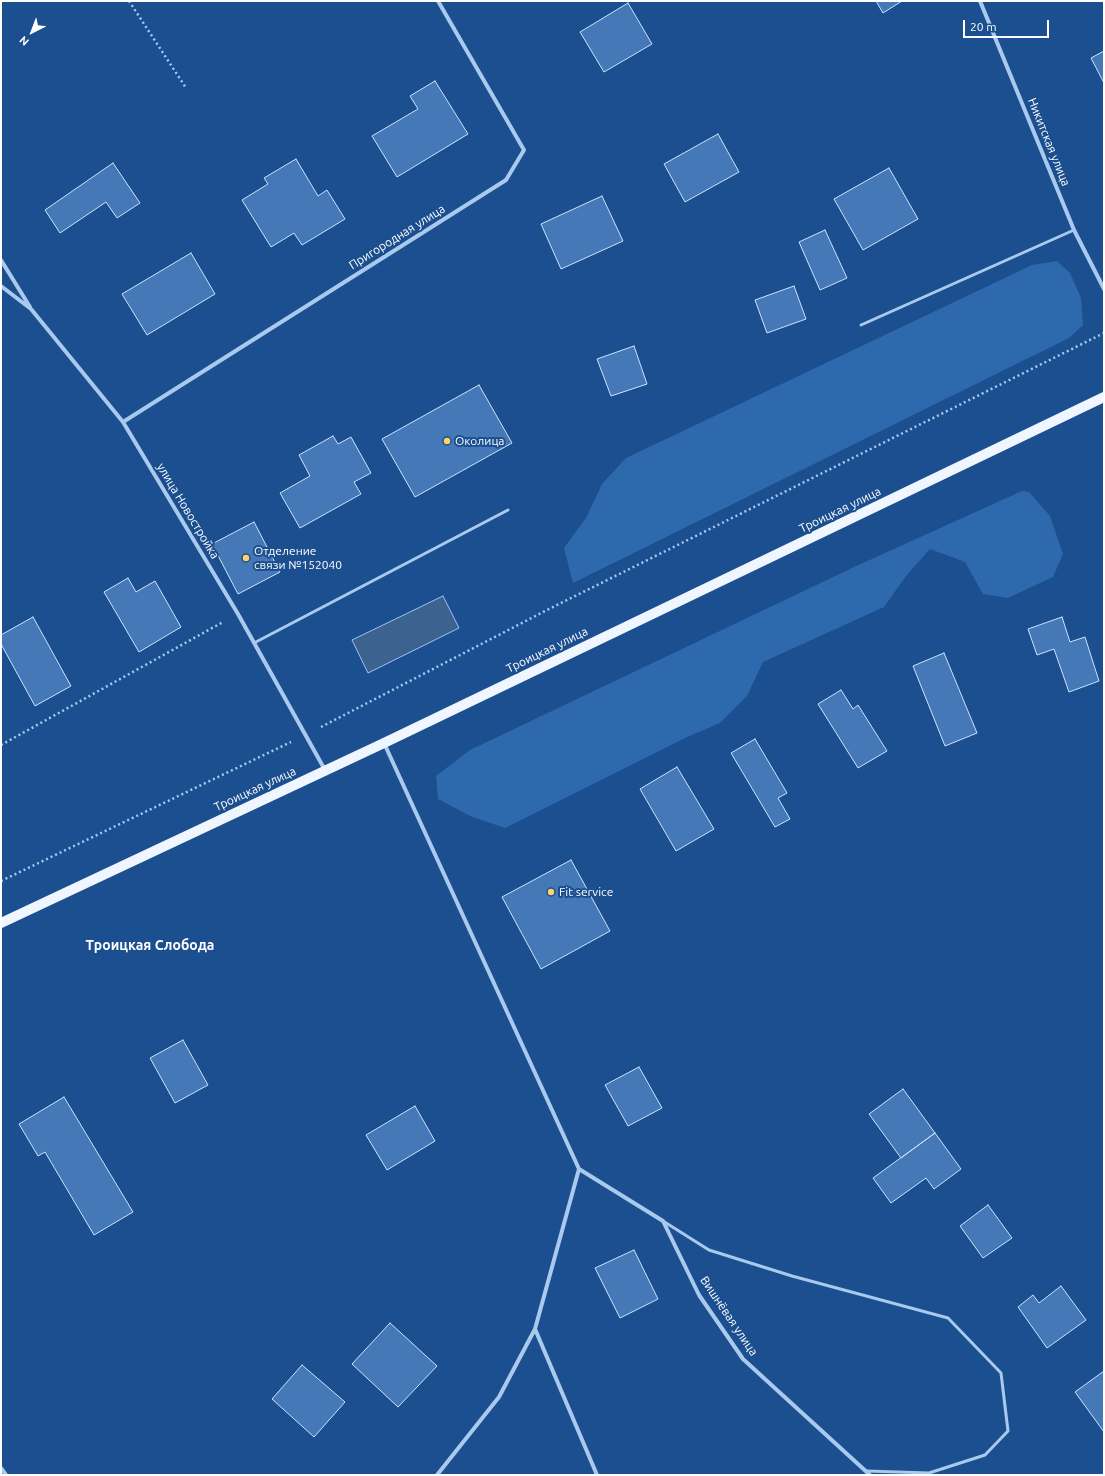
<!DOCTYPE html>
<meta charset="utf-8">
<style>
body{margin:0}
#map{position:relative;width:1105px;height:1476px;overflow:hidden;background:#1b4f8f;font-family:Ubuntu,sans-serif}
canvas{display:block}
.frame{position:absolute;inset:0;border:2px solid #fff;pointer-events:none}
.north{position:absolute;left:12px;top:12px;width:40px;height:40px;-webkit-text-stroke:3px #1b4f8f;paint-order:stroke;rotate:222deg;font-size:11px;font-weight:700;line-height:16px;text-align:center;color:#fff}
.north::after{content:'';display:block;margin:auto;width:14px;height:18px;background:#fff;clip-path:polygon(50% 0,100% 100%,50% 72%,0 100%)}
.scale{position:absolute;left:963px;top:20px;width:86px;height:18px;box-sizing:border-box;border:2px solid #fff;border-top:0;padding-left:5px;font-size:12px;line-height:14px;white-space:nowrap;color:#fff;-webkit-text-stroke:3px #1b4f8f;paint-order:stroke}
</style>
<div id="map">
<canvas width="1105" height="1476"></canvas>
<div class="frame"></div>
<div class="north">N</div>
<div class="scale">20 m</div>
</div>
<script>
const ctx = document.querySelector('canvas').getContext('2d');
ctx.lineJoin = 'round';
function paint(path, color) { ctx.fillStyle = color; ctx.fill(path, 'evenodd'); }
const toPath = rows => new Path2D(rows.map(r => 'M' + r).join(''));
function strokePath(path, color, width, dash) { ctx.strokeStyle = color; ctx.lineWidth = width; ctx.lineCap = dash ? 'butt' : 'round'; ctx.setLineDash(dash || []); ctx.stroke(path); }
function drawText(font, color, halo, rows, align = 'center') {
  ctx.font = font + ' Ubuntu,sans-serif'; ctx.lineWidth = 4; ctx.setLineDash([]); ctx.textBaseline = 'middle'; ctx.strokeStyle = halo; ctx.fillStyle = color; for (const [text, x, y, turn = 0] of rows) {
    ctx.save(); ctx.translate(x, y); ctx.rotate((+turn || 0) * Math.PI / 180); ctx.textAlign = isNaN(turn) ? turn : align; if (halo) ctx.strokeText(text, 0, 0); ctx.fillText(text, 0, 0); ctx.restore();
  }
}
const green = toPath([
 [1057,261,1070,273,1081,298,1083,325,1069,338,573,583,564,548,586,518,602,484,626,458,1032,265],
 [1022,491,1029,492,1050,516,1063,554,1053,577,1008,598,983,594,965,562,930,549,906,576,884,607,763,662,747,696,720,723,687,737,505,828,470,816,438,799,436,776,470,750,854,567]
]);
const water = toPath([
 [443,596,459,628,368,673,352,640,443,596]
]);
const building = toPath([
 [876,1,902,1,883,13,876,1],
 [628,3,652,44,604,72,580,32,628,3],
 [1104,51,1104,83,1091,58,1104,51],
 [435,81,468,134,397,177,372,136,418,109,410,96,435,81],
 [718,134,739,172,685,202,664,164,718,134],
 [296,159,318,196,327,190,345,219,302,245,294,233,271,247,242,200,268,184,264,178,296,159],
 [113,163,140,203,117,218,106,202,60,233,45,210,113,163],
 [889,168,918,219,863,250,834,199,889,168],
 [602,196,623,241,561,269,541,224,602,196],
 [825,230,847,278,820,290,799,242,825,230],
 [191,253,215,294,147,335,122,294,191,253],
 [794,286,806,319,767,333,755,300,794,286],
 [634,346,647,384,611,396,597,359,634,346],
 [479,385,512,443,415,497,382,439,479,385],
 [333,436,338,444,351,437,371,473,354,482,361,494,300,528,280,493,310,476,299,455,333,436],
 [254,522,280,572,238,594,212,544,254,522],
 [128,578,136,592,155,581,181,627,139,652,104,592,128,578],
 [33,617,71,686,35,706,1,644,1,635,33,617],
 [1062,617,1070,642,1085,637,1099,681,1069,692,1054,649,1037,655,1028,629,1062,617],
 [944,653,977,733,945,746,913,666,944,653],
 [841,690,853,709,858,705,887,751,858,768,818,704,841,690],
 [755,739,787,793,778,798,790,819,775,827,731,753,755,739],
 [677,767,714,829,676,851,640,789,677,767],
 [571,860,610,931,541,969,502,897,571,860],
 [183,1040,208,1085,175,1103,150,1058,183,1040],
 [639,1067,662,1108,628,1126,605,1085,639,1067],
 [903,1089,935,1133,901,1158,869,1114,903,1089],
 [64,1097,133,1212,94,1235,45,1152,38,1156,19,1124,64,1097],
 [415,1106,435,1141,387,1170,366,1135,415,1106],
 [935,1133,961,1169,934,1189,926,1178,891,1203,873,1178,935,1133],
 [988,1205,1012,1238,983,1258,960,1226,988,1205],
 [634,1250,658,1299,620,1318,595,1268,634,1250],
 [1061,1286,1086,1320,1047,1348,1018,1307,1033,1295,1039,1303,1061,1286],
 [390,1323,437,1366,398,1407,352,1364,390,1323],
 [302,1365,345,1402,314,1437,272,1399,302,1365],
 [1104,1371,1104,1432,1075,1392,1104,1371]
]);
const path = toPath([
 [129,1,186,88],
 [321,727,547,610,1104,333],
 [1,745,223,622],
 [1,881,291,742]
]);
const lane = toPath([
 [861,325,1074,230],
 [254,643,508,510],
 [663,1221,709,1250,792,1276,948,1318,1001,1373,1008,1431,985,1455,929,1473,866,1471]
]);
const street = toPath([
 [980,1,1074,230,1104,289],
 [1,260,30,307],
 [1,286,31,309,123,422,238,614,325,770],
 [123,422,506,180,524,150,438,1],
 [384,743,579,1169,535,1329,499,1397,437,1475],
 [579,1169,663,1221,699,1295,743,1359,870,1475],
 [535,1329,597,1475],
 [1,1468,6,1475]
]);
const primary = toPath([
 [1,923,384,743,1104,397]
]);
const markers = [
 [447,441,4,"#ffd166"],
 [246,558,4,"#ffd166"],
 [551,892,4,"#ffd166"]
];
const streetNames = [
 ["Никитская улица",1049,142,68],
 ["Пригородная улица",397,237,-32],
 ["Троицкая улица",840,510,-26],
 ["улица Новостройка",188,511,59],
 ["Троицкая улица",547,650,-26],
 ["Троицкая улица",255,789,-25],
 ["Вишнёвая улица",729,1316,56]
];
const poiNames = [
 ["Околица",455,441],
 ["Отделение",254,551],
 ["связи №152040",254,565],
 ["Fit service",559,892]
];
const quarterNames = [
 ["Троицкая Слобода",150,945]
];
paint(green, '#2e69ad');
paint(water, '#3c6290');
strokePath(water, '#9cc4f0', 1);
paint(building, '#4478b7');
strokePath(building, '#cfe3fa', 1);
strokePath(path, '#a9c9ee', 2.5, [2, 3]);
strokePath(lane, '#a9c9ee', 3);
strokePath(street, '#a9c9ee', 4);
strokePath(primary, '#f0f6ff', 10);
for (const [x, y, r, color] of markers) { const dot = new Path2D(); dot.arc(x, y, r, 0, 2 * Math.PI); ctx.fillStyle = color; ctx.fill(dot); strokePath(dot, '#1b4f8f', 1.5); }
drawText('12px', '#fff', '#1b4f8f', streetNames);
drawText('12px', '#fff', '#1b4f8f', poiNames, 'left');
drawText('bold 14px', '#fff', '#1b4f8f', quarterNames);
</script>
